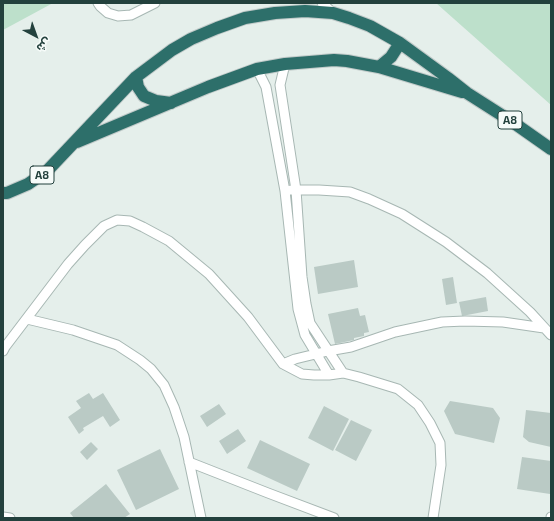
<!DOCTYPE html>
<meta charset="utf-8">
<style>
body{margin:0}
#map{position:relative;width:554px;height:521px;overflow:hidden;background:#e5efeb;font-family:"Exo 2","Noto Sans Arabic",sans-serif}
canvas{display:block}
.frame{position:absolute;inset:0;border:4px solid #23413d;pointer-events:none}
.north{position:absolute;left:16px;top:16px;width:40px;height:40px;-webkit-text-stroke:3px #f6fbf9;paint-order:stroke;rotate:139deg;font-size:11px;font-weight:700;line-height:16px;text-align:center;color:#23413d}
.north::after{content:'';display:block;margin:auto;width:14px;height:18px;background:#23413d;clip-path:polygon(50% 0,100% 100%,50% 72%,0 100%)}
</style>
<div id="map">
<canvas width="554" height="521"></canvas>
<div class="frame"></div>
<div class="north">ش</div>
</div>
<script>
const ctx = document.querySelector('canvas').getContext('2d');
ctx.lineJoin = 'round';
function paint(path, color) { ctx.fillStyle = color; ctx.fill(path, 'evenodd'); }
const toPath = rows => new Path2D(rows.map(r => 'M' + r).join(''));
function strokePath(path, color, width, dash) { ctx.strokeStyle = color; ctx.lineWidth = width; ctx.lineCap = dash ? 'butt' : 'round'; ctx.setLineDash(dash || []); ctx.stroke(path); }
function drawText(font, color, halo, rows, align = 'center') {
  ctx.font = font + ' "Exo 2",sans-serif'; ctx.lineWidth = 3.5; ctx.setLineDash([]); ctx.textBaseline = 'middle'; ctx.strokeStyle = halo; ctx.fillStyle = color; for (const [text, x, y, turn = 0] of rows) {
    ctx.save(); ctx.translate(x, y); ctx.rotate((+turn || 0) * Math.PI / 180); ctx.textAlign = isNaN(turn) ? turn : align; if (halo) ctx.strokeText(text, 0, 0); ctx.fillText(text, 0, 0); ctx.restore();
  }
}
const green = toPath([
 [3,3,53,3,3,30],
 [436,3,551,3,551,105]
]);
const building = toPath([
 [354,260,358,287,318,294,314,267],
 [453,277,457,303,446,305,442,279],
 [486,297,488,311,462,316,459,302],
 [358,308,360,316,365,315,369,332,364,333,364,336,354,338,354,340,335,344,328,314],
 [89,393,93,399,103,393,120,420,110,427,103,416,83,428,84,430,79,434,68,417,81,408,76,401],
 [450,401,493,408,500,418,494,443,455,434,444,411],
 [219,404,226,414,207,427,200,416],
 [324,406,349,419,333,451,308,438],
 [526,410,551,413,551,447,529,442,523,437],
 [351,420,372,430,356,461,335,450],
 [238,429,246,441,227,454,219,441],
 [260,440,310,464,297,491,247,468],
 [91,442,98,449,87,460,80,452],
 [160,449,179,489,136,510,117,470],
 [522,457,551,461,551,488,550,494,517,489],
 [106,484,130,514,124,518,74,518,70,513]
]);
const street = toPath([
 [98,3,100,6,108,13,118,16,131,15,155,3],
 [322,3,333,13],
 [285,64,280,85,296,190,302,277,306,304,310,323,343,373],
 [257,69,266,87,285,191,298,309,305,335,329,375],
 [291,190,319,190,350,192,369,199,402,214,446,242,487,273,530,312,551,335],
 [27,319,73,330,117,345,140,360,151,369,164,385,174,407,184,437,201,518],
 [3,351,5,347,68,264,85,245,104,226,117,220,130,221,143,227,169,241,209,274,248,317,283,364,302,374,314,375,329,375,343,373,359,377,398,389,418,405,430,423,440,443,441,465,433,518],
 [283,364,295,359,328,351,351,347,395,332,442,322,465,321,503,322,544,328],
 [189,462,268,493,334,518],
 [3,517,10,518],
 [551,518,551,517]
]);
const highway = toPath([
 [379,67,391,57,400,43],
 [136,77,138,87,144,96,156,101,171,103],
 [77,142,208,87,257,69,285,64,334,60,347,61,379,67,462,92],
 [3,193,7,193,28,184,47,171,136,77,172,50,191,39,217,28,245,18,275,13,305,11,333,13,349,18,370,26,400,43,448,78,467,93,514,123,551,149]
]);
const shields = [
 [510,120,24],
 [42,175,24]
];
const shieldNames = [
 ["A8",510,120],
 ["A8",42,175]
];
paint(green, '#bde0cb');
paint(building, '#bacac5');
strokePath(street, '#a7b7b3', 11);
strokePath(highway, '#c1cac9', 14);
strokePath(street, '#fff', 9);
strokePath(highway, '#2d6f6a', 12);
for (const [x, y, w] of shields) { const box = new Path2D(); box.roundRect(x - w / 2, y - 9, w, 18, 3); ctx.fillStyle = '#f6fbf9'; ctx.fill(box); strokePath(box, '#23413d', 1); }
drawText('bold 11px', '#23413d', null, shieldNames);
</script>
